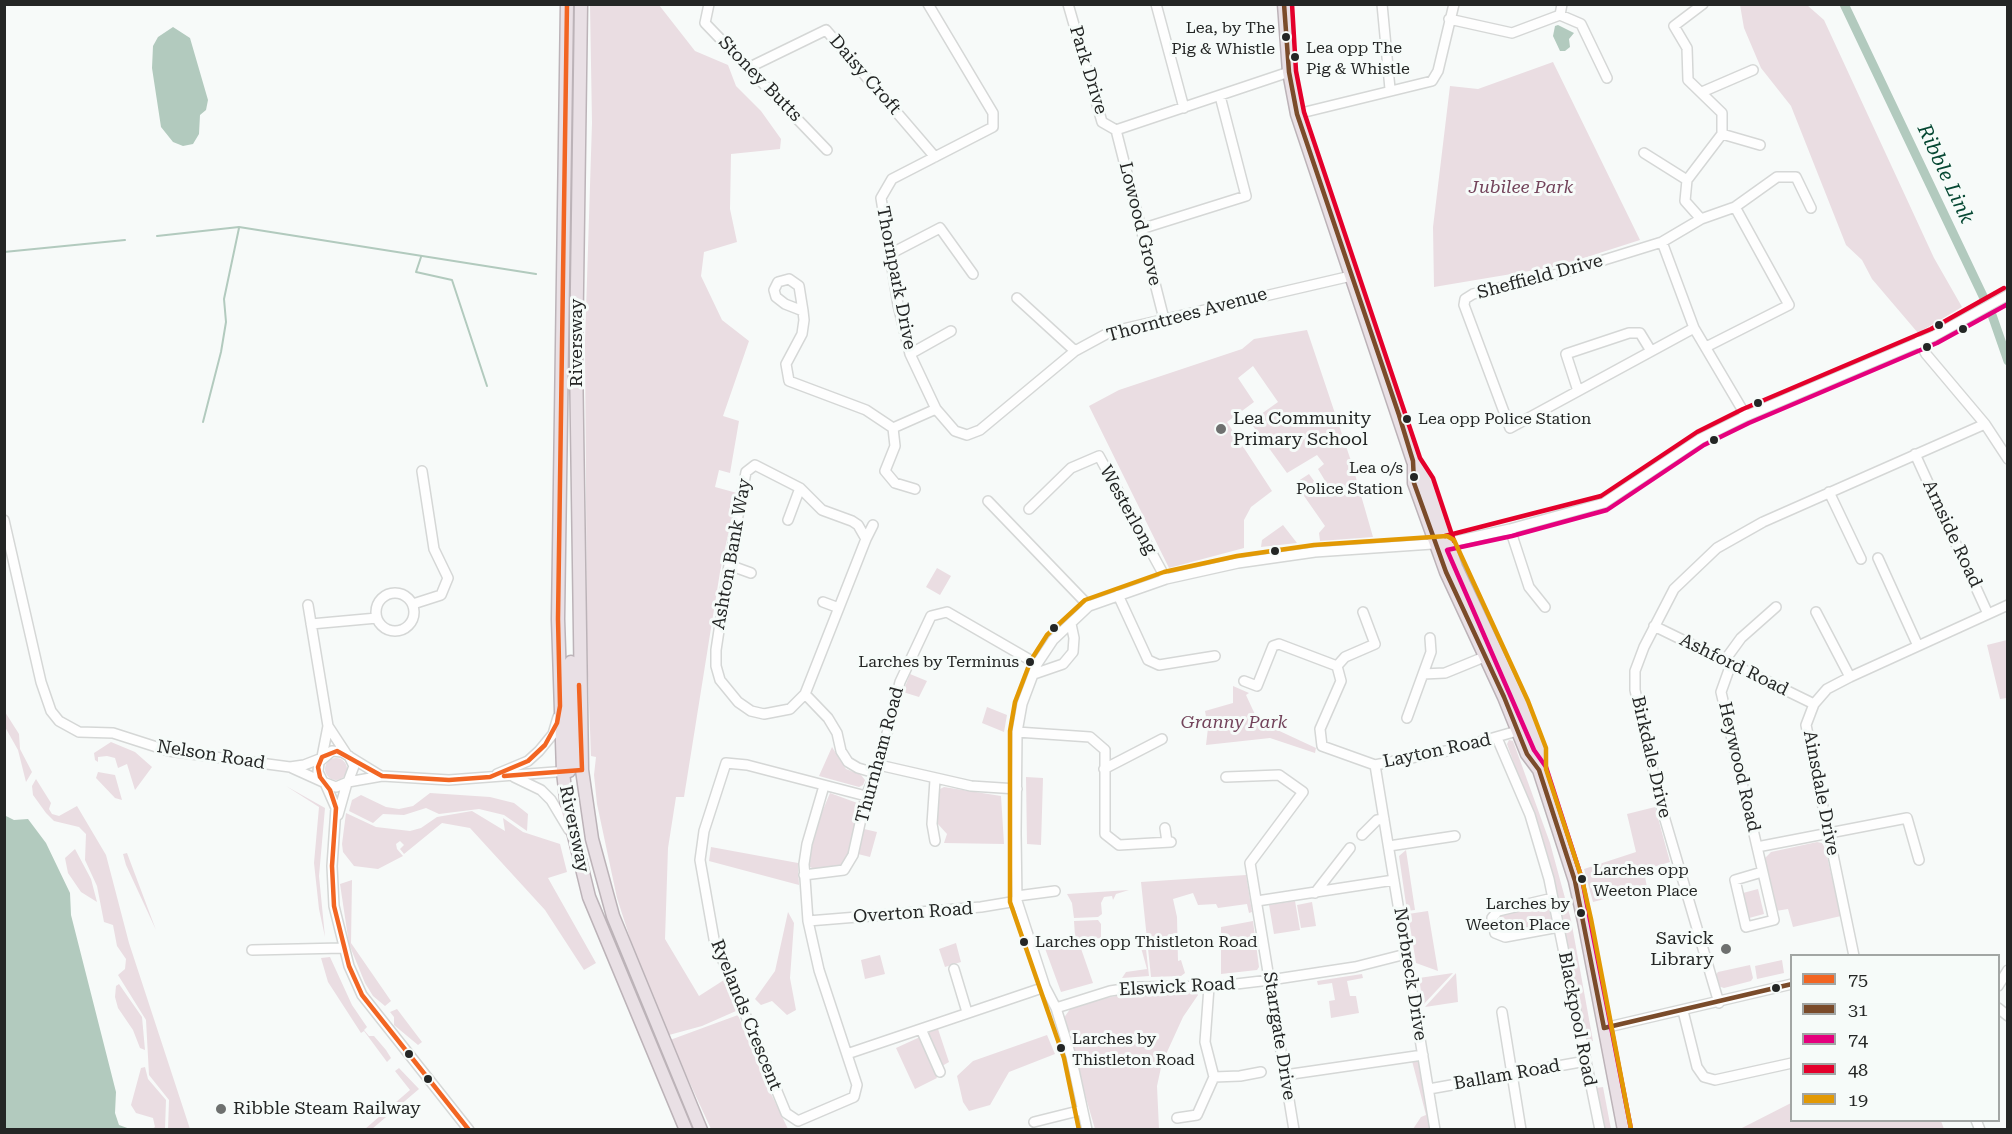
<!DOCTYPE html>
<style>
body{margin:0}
#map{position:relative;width:2012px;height:1134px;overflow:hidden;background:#f7faf9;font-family:"Roboto Serif",serif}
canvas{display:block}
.frame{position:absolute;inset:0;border:6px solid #242625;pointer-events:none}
.legend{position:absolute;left:1790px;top:954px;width:210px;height:168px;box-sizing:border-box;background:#f6fbf9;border:2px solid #a2a6a4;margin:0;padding:8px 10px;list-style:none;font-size:18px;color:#242625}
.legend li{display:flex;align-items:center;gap:12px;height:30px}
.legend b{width:30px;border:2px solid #a2a6a4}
</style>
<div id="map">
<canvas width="2012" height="1134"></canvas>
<div class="frame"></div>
<ul class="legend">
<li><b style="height:8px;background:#f26522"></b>75</li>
<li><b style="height:8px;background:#7a4b2a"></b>31</li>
<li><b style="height:8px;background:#e5007d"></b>74</li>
<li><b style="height:8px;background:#e4002b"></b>48</li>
<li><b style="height:8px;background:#e29904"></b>19</li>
</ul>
</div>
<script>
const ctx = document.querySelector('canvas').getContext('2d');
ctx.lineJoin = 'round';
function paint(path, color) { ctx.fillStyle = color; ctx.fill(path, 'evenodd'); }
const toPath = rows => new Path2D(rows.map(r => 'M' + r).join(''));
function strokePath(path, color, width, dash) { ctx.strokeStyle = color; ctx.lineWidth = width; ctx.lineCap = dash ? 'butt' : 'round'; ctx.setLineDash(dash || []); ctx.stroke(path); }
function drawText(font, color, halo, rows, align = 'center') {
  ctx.font = font + ' "Roboto Serif",serif'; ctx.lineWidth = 6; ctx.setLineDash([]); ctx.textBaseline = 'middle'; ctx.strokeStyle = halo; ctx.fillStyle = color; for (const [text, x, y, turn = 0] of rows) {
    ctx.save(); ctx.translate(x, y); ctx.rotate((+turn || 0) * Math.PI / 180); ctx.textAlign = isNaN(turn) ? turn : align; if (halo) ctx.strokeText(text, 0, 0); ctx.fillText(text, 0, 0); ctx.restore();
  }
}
const green = toPath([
 [590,5,659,5,695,51,728,65,736,86,761,111,781,139,780,149,731,154,730,209,737,242,704,252,701,276,722,320,749,341,723,416,739,421,730,473,719,470,715,487,737,493,720,572,684,797,676,797,668,848,665,939,699,996,724,980,736,1011,702,1026,669,1035,636,957,617,898,597,804,594,775,596,757,591,756,587,648,585,342,592,123],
 [1740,5,1807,5,1824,20,1934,258,1962,307,1918,333,1872,279,1862,260,1846,245,1791,106,1761,68,1744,28],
 [1553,62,1640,240,1559,266,1434,287,1433,227,1450,86,1478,89],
 [1307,330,1352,464,1373,537,1320,541,1319,533,1325,526,1295,483,1309,474,1324,495,1330,489,1318,469,1324,464,1317,455,1287,473,1250,422,1278,402,1253,366,1238,378,1254,402,1227,422,1272,491,1251,507,1244,520,1244,548,1169,568,1089,406,1119,390,1242,349,1254,339],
 [1283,525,1297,543,1261,547,1262,540],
 [937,568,951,576,940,595,926,587],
 [2007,640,2007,698,2000,699,1987,645],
 [910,674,927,681,919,697,903,692],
 [1233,686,1249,693,1246,695,1258,721,1316,748,1315,753,1270,738,1206,745,1208,728,1205,711,1233,703],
 [987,707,1007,715,1004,732,982,723],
 [5,712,19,734,20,749,32,772,26,782,18,750,5,727],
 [1509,740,1513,741,1550,843,1571,920,1593,1041,1587,1042,1534,819,1507,744],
 [111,742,135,752,152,767,135,790,127,764,118,768,115,758,107,756,98,757,98,762,95,760,94,753],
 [832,747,846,769,861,775,865,780,863,785,859,787,819,776],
 '325 769a11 11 0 1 1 22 0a11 11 0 1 1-22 0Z',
 [98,772,115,775,122,800,115,798,96,778],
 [1026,777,1043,778,1041,845,1027,844],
 [36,779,51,803,49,809,52,814,59,816,77,806,106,855,129,943,190,1129,168,1129,169,1100,149,1075,146,1020,118,975,125,969,126,959,117,946,113,925,104,922,97,886,85,860,86,834,79,827,54,821,46,813,33,795,32,786],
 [286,786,325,808,319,876,325,937,319,909,314,863,319,807],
 [944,787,1001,796,1004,844,944,843,947,834,937,823,940,789],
 [430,793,490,797,514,803,528,814,527,831,504,815,479,809,439,814,426,808,404,815,383,814,373,823,349,811,352,800,361,795,386,807,399,809,413,806],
 [830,793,860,804,849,856,840,868,816,871,809,866,815,829],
 [1655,807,1670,862,1644,870,1647,888,1593,902,1584,869,1636,852,1627,814],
 [472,811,505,831,503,818,523,832,560,844,567,872,548,878,596,963,584,970,545,910,470,828,442,823,404,854,400,849,404,845,400,841,396,844,397,849,403,856,378,869,354,866,343,852,342,844,346,813,376,827,410,831,421,828,437,817],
 [864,829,877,832,870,857,858,854],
 [1817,842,1822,843,1825,848,1841,916,1793,927,1788,909,1776,911,1765,858,1771,852],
 [711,847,798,863,799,885,709,861],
 [75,849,91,879,97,902,81,892,68,873,65,858],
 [1406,850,1415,910,1407,911,1399,856],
 [127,853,156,930,126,865,123,854],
 [1246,875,1252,912,1249,913,1247,904,1218,908,1216,904,1198,905,1193,893,1173,899,1177,917,1178,961,1181,960,1185,973,1181,976,1151,977,1141,882],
 [352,880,351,943,391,1001,385,1006,373,996,365,983,349,944,340,884],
 [1758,889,1764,914,1749,918,1743,893],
 [1129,890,1116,894,1113,900,1112,896,1104,897,1101,903,1102,914,1098,917,1074,918,1072,903,1067,894],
 [1295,901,1300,930,1274,934,1269,905],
 [1312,902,1316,926,1301,928,1297,905],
 [1548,903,1552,923,1502,933,1498,930,1495,918,1498,914],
 [1428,911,1438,971,1416,963,1408,914],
 [788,912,794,923,790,978,796,1010,787,1015,772,1001,761,1005,755,999,775,971],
 [1098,920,1101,924,1101,938,1078,940,1093,983,1061,992,1043,943,1075,936,1074,921],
 [1253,921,1259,967,1257,970,1221,974,1221,927],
 [1145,940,1149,976,1122,978,1126,972,1147,969,1140,944],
 [956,943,961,962,945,967,939,949],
 [880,955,885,974,865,979,861,960],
 [330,957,352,1005,367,1027,364,1030,369,1036,374,1036,386,1050,391,1058,387,1062,364,1031,361,1033,328,982,321,958],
 [1782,960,1784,973,1757,979,1755,966],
 [1750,965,1753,978,1751,981,1724,988,1718,986,1715,976,1718,972],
 [1453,973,1423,1005,1419,978],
 [1456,973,1458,1002,1425,1007],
 [1362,974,1363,978,1347,981,1350,996,1356,996,1359,1013,1331,1018,1329,1001,1335,1000,1332,983,1318,985,1317,981],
 [119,984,142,1017,145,1050,140,1048,133,1030,118,1008,115,997,116,986],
 [1135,992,1197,992,1198,995,1183,1017,1162,1063,1157,1086,1159,1129,1095,1129,1063,1019,1073,1005],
 [397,1009,422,1042,418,1045,394,1025,394,1017,390,1012],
 [738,1015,763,1077,788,1129,711,1129,670,1040],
 [938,1029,949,1062,942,1066,928,1036,929,1032],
 [1047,1035,1055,1054,1009,1072,990,1105,969,1111,963,1102,957,1076,973,1061],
 [920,1037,937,1078,915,1089,896,1048],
 [1423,1055,1435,1129,1413,1129,1421,1117,1426,1115,1411,1057],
 [145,1067,148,1079,166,1100,165,1129,152,1129,155,1127,153,1118,136,1113,131,1105,141,1068],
 [399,1068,419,1089,372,1129,365,1129,410,1090,395,1071],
 [1603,1087,1611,1129,1603,1129,1596,1088],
 [1791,1103,1792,1120,1941,1121,1944,1129,1740,1129]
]);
const water = toPath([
 [1558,25,1574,33,1569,39,1570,47,1565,51,1560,51,1553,36,1555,26],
 [173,27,190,38,208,100,206,110,200,115,199,134,193,144,183,146,173,142,161,127,152,68,153,46,158,37],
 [4,815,14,820,28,819,46,843,70,893,71,915,116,1092,115,1113,119,1125,130,1129,5,1129]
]);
const stream = toPath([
 [157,236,239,227,536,274],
 [4,252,125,240],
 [421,257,416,272,452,280,487,386],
 [203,422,221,352,226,322,224,299,239,228]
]);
const canal = toPath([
 [1844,4,1992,315,2008,361]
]);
const minor = toPath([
 [709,4,705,23,827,150],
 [928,4,993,113,993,127,892,179,881,198,898,305,910,354,936,409,955,431,967,435,980,430,1075,351,1110,332,1351,276],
 [1068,4,1102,122,1116,130],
 [1156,4,1184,108],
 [1382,4,1390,89],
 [1560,15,1581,24,1607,78],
 [1449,19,1512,33,1560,15,1562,4],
 [750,67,826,30,935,157],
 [1702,92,1753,70],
 [1297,114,1432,81,1438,71,1454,4],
 [1116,130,1164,319],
 [1116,130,1289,72],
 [1722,134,1760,145],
 [1644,153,1687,180],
 [1701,219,1685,201,1687,180,1722,134,1722,113,1688,80,1687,48,1674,26,1703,4],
 [1141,229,1246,196,1220,96],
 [1662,242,1694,328,1746,416],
 [890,254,940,228,973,274],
 [1017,298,1075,351],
 [803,311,799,286,789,279,778,282,774,290,776,297,785,304,803,311,804,320,802,334,786,364,789,381,866,410,893,428],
 [1694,328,1510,428,1464,305,1465,299,1473,294,1562,273,1662,242,1701,219,1735,207,1777,177,1796,177,1811,208],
 [1919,341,1926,354,1985,424,2008,459],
 [1706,347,1789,305,1735,207],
 [910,354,951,331],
 [1578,391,1566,354,1629,333,1640,333,1651,351],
 [1915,454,1988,614],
 [915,489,895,483,885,471,895,446,893,428,936,409],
 [1829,492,1861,559],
 [988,501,1089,606],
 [1029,509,1071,468,1099,456,1166,579],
 [4,520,41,682,51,711,59,721,79,732,113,733,169,751,290,767,304,765,322,758],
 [788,520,800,488],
 [1510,529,1529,587,1545,607],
 [866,539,873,525],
 [1878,558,1918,646],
 [729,565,751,573],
 '376 612a19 19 0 1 1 38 0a19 19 0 1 1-38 0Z',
 [1118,595,1148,660,1159,665,1215,656],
 [823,602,839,608],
 [413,604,441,595,448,578,434,549,422,471],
 [308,605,328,726,347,755],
 [1363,612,1375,644,1345,657,1337,666,1341,681,1320,729,1322,746,1375,765,1451,750,1531,727],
 [1816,612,1850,677],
 [311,624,377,618],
 [1654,626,1814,704],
 [1725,660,1741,638,1776,607],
 [1731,664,1721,692,1774,920,1746,927,1735,880,1762,872],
 [1034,674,1063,664,1073,652,1074,638,1071,624],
 [1423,674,1445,673,1489,655],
 [1244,681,1257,686,1273,646,1279,644,1337,666],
 [805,694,866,539,858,525,852,521,822,510,800,488,755,465,746,472,729,565,716,650,716,666,720,680,738,702,751,711,764,714,790,709,805,694,828,718,837,733,841,751,848,762,858,768,875,773],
 [1407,718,1431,652,1430,638],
 [1017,732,1090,737,1105,750,1105,834,1119,845,1171,842],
 [1497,738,1530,815,1549,879,1600,1130],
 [349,756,354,766,348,782,336,787,323,782,318,772,319,762,332,751,342,752,381,776],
 [322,757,328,726],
 [879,765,971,786,1017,789],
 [1375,765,1435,1130],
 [292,768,323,782],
 [1104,769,1162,739],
 [497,774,528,761,539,751,553,734,558,717],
 [514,777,541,790,551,800,569,830],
 [1226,777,1279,775,1303,792,1250,863,1294,1130],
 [935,780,932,824,935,841],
 [348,782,382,776,449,780,568,771],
 [325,783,336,808,332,866,334,906,349,966,362,995,469,1130],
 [824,786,807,844,804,864,808,921,819,970,857,1085,854,1097,798,1121,786,1113,714,939,700,860,704,831,726,763,747,765,866,796],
 [338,815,347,783],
 [1165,828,1167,842],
 [1362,835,1377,820,1384,819],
 [1389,846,1455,836],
 [1757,847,1907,818,1919,860],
 [804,875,844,870,853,855,866,796,879,765,900,682,931,616,947,612,1037,664],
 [1315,893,1350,848],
 [1017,896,1055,891],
 [1553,898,1498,911,1492,918,1495,933,1505,937,1559,927],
 [1257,901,1394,880],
 [808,921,981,907,1017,901],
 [252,950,343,948],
 [1854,956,1806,725,1814,704,1827,689,1850,677,2008,605],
 [954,969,967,1012],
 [1998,986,2008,970],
 [1209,987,1205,1042,1214,1077],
 [1719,1003,1661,806,1635,690,1635,671,1644,647,1674,589,1717,548,1763,522,1985,424],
 [1056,1008,1110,991,1136,987,1219,986,1270,980,1355,967,1406,954],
 [1998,1008,2008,1016],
 [1683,1011,1697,1067,1704,1077,1715,1080,1792,1063],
 [1502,1012,1521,1130],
 [1604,1028,1792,984],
 [921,1029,940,1072],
 [847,1054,1045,987],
 [1285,1075,1423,1055],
 [1429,1089,1586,1061],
 [1177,1118,1197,1115,1214,1077,1240,1076,1261,1072],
 [1976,1120,1980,1130],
 [1034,1122,1082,1110],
 [1087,1130,1071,1056,1056,1008,1045,987,1017,901,1016,833,1017,732,1022,704,1037,664,1053,640,1089,606,1166,579,1238,563,1315,552,1447,543,1510,529,1604,503,1700,439,1746,416,1934,336,2008,295]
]);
const highway = toPath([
 [567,4,558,619,563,772,567,807,589,897,686,1130],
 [581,4,576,357,582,770,592,839,613,916,701,1130],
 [1284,4,1289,72,1297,114,1413,461,1426,481,1456,567,1521,704,1539,750,1539,770,1575,881,1584,921,1624,1130],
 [1414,462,1414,483,1446,572,1504,697,1527,754,1539,770],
 [569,771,573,764,571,662]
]);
const bus1 = toPath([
 [504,776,582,770,579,685],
 [469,1130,362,995,349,966,334,906,332,866,336,808,330,790,320,777,318,767,322,757,337,751,382,776,449,780,490,777,528,761,545,745,557,723,560,706,558,619,567,4]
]);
const bus2 = toPath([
 [1284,4,1289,72,1297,114,1399,415,1413,461,1414,483,1446,572,1504,697,1527,754,1539,770,1575,881,1604,1028],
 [1604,1028,1792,984]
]);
const bus3 = toPath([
 [1631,1129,1582,879,1546,767,1534,750,1447,550,1512,536,1607,510,1704,445,1749,423,1937,343,2008,304]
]);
const bus4 = toPath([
 [1292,4,1296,71,1304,112,1420,458,1433,478,1454,541],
 [1445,536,1601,496,1697,432,1743,409,1931,329,2004,288]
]);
const bus5 = toPath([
 [1079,1130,1064,1058,1010,902,1010,731,1015,702,1031,660,1047,635,1085,600,1164,572,1237,556,1314,545,1447,536,1454,540,1528,701,1546,748,1546,769,1582,879,1591,919,1631,1129]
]);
const markers = [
 [1286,37,5,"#242625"],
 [1295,57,5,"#242625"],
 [1939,325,5,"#242625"],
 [1963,329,5,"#242625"],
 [1927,347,5,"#242625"],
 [1758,403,5,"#242625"],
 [1407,419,5,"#242625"],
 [1221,429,6,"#6e706f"],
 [1714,440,5,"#242625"],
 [1414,477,5,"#242625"],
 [1275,551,5,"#242625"],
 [1054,628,5,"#242625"],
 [1030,662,5,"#242625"],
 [1582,879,5,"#242625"],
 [1581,913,5,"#242625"],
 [1024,942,5,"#242625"],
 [1726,949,6,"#6e706f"],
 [1776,988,5,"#242625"],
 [1061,1048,5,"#242625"],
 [409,1054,5,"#242625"],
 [428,1079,5,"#242625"],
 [221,1109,6,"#6e706f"]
];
const busNames = [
 ["Lea, by The",1275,28,"right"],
 ["Pig & Whistle",1275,49,"right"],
 ["Lea opp The",1306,48],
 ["Pig & Whistle",1306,69],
 ["Lea opp Police Station",1418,419],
 ["Lea o/s",1403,468,"right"],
 ["Police Station",1403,489,"right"],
 ["Larches by Terminus",1019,662,"right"],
 ["Larches opp",1593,870],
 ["Weeton Place",1593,891],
 ["Larches by",1570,904,"right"],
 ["Weeton Place",1570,925,"right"],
 ["Larches opp Thistleton Road",1035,942],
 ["Larches by",1072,1039],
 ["Thistleton Road",1072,1060]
];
const streetNames = [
 ["Park Drive",1088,70,73],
 ["Daisy Croft",865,75,49],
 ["Stoney Butts",760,79,46],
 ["Lowood Grove",1140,224,76],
 ["Sheffield Drive",1540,277,-15],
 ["Thornpark Drive",896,278,79],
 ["Thorntrees Avenue",1187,315,-15],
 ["Riversway",577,343,-90],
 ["Westerlong",1128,510,61],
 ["Arnside Road",1952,534,65],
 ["Ashton Bank Way",732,554,-80],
 ["Ashford Road",1734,665,26],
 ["Layton Road",1437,751,-12],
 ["Nelson Road",211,755,9],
 ["Thurnham Road",880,755,-75],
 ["Birkdale Drive",1651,757,77],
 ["Heywood Road",1739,767,77],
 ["Ainsdale Drive",1821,793,79],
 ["Riversway",574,829,78],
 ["Overton Road",913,913,-4],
 ["Norbreck Drive",1410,974,81],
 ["Elswick Road",1177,987,-3],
 ["Ryelands Crescent",746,1015,68],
 ["Blackpool Road",1577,1019,79],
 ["Starrgate Drive",1279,1036,81],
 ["Ballam Road",1507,1075,-10]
];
const parkNames = [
 ["Jubilee Park",1521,188],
 ["Granny Park",1234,723]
];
const poiNames = [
 ["Lea Community",1233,419],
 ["Primary School",1233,440],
 ["Savick",1714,939,"right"],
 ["Library",1714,960,"right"],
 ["Ribble Steam Railway",233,1109]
];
const waterNames = [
 ["Ribble Link",1945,174,65]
];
paint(green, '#eadde2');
paint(water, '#b2cabe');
strokePath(stream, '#b2cabe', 2);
strokePath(canal, '#b2cabe', 9);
strokePath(minor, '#d5d7d6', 12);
strokePath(highway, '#bcb3b8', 15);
strokePath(minor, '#fefefe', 9);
strokePath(highway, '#e9e0e5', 12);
strokePath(bus1, '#f26522', 4.5);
strokePath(bus2, '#7a4b2a', 4.5);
strokePath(bus3, '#e5007d', 4.5);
strokePath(bus4, '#e4002b', 4.5);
strokePath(bus5, '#e29904', 4.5);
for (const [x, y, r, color] of markers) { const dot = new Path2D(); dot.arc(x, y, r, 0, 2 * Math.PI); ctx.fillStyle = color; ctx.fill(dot); strokePath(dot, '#f6fbf9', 2); }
drawText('16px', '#242625', '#f6fbf9', busNames, 'left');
drawText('18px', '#242625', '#f6fbf9', streetNames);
drawText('italic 18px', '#73445b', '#f6fbf9', parkNames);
drawText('18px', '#242625', '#f6fbf9', poiNames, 'left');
drawText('italic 20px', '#064833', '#f6fbf9', waterNames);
</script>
